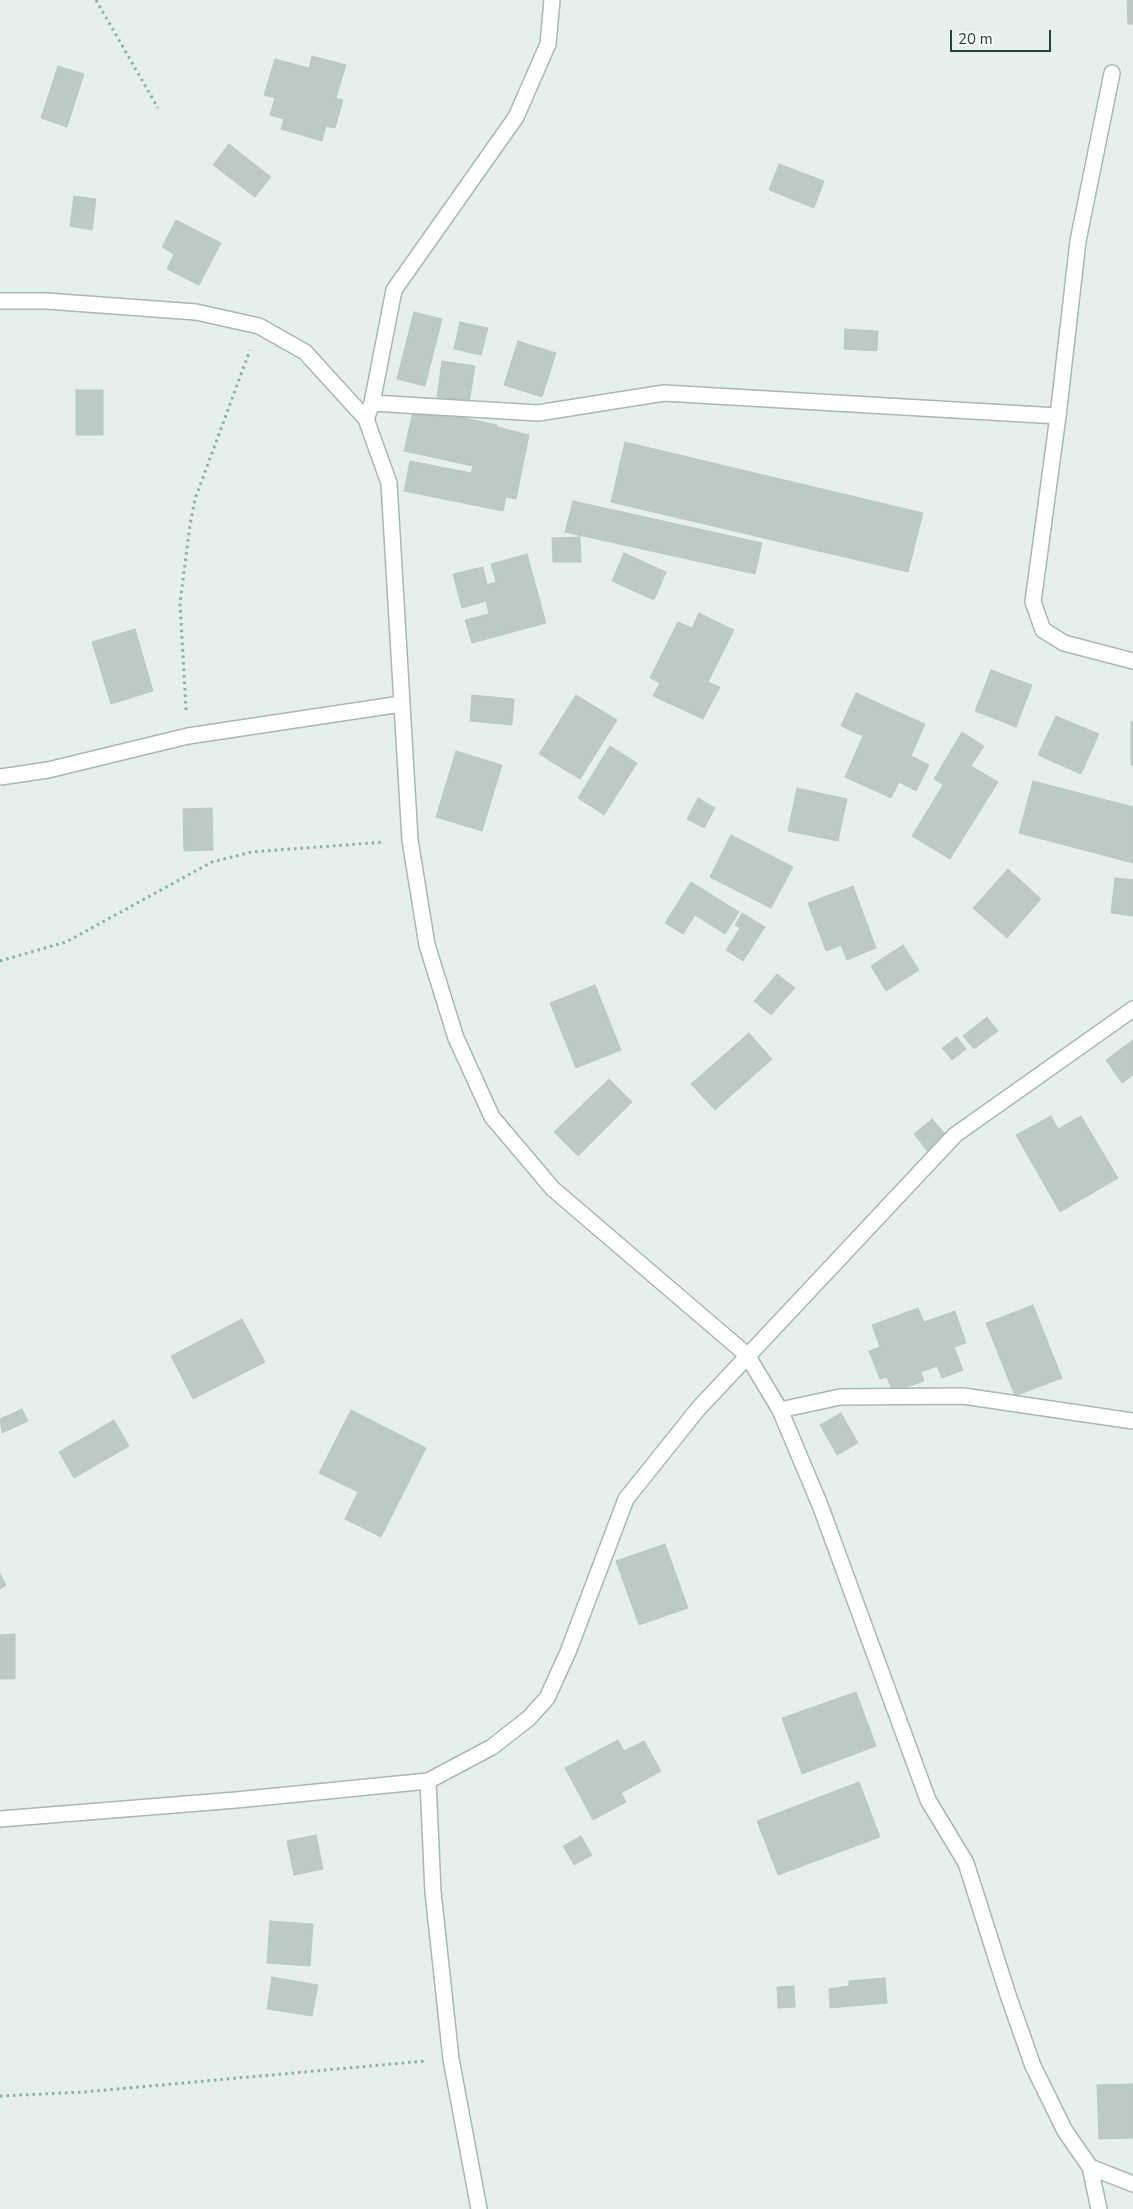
<!DOCTYPE html>
<style>
body{margin:0}
#map{position:relative;width:1133px;height:2209px;overflow:hidden;background:#e6efeb;font-family:"Nunito Sans",sans-serif}
canvas{display:block}
.scale{position:absolute;left:950px;top:30px;width:101px;height:22px;box-sizing:border-box;border:2px solid #24423a;border-top:0;padding-left:6px;font-size:15px;line-height:18px;white-space:nowrap;color:#24423a;-webkit-text-stroke:4px #f7fbf9;paint-order:stroke}
</style>
<div id="map">
<canvas width="1133" height="2209"></canvas>
<div class="scale">20 m</div>
</div>
<script>
const ctx = document.querySelector('canvas').getContext('2d');
ctx.lineJoin = 'round';
function paint(path, color) { ctx.fillStyle = color; ctx.fill(path, 'evenodd'); }
const toPath = rows => new Path2D(rows.map(r => 'M' + r).join(''));
function strokePath(path, color, width, dash) { ctx.strokeStyle = color; ctx.lineWidth = width; ctx.lineCap = dash ? 'butt' : 'round'; ctx.setLineDash(dash || []); ctx.stroke(path); }
const building = toPath([
 [1127,0,1133,0,1133,24,1128,24,1127,0],
 [312,56,346,65,336,98,343,100,335,128,326,126,322,141,281,129,284,119,270,115,275,98,264,95,275,59,309,68,312,56],
 [58,66,84,74,67,127,41,118,58,66],
 [229,144,271,177,255,197,213,165,229,144],
 [779,164,824,181,814,208,769,190,779,164],
 [74,196,96,199,92,230,70,226,74,196],
 [176,220,221,243,199,285,167,269,174,254,162,247,176,220],
 [414,312,442,319,425,386,397,379,414,312],
 [460,322,488,328,481,355,454,349,460,322],
 [845,329,878,331,877,351,844,349,845,329],
 [518,341,556,353,542,397,504,385,518,341],
 [442,361,475,366,469,403,437,397,442,361],
 [76,390,103,390,103,435,76,435,76,390],
 [414,407,497,425,497,427,529,435,516,499,506,497,503,511,404,491,410,461,471,473,473,466,404,451,414,407],
 [625,442,923,513,908,572,611,502,625,442],
 [573,501,762,543,755,574,565,532,573,501],
 [580,537,581,562,553,562,552,538,580,537],
 [624,553,666,572,654,600,612,581,624,553],
 [527,554,546,623,472,643,465,620,489,614,486,601,462,608,453,574,483,567,487,585,496,582,491,564,527,554],
 [699,613,734,630,708,682,720,687,703,719,653,696,660,683,650,678,678,622,692,628,699,613],
 [135,629,153,691,111,704,92,642,135,629],
 [991,670,1032,685,1016,727,975,711,991,670],
 [856,693,925,724,911,756,929,765,916,791,899,782,891,798,845,777,863,736,841,726,856,693],
 [472,695,514,699,512,725,470,721,472,695],
 [576,695,617,720,580,779,539,754,576,695],
 [1056,716,1099,734,1081,774,1038,755,1056,716],
 [1131,722,1133,722,1133,765,1131,765,1131,722],
 [962,732,984,746,971,766,998,782,950,859,912,836,943,785,934,779,962,732],
 [610,746,637,763,604,815,578,798,610,746],
 [456,751,502,765,482,831,436,817,456,751],
 [1033,781,1133,807,1133,863,1019,833,1033,781],
 [797,788,847,799,838,841,788,831,797,788],
 [698,798,715,808,704,828,687,819,698,798],
 [212,808,213,850,184,851,183,809,212,808],
 [731,835,793,867,771,908,710,877,731,835],
 [1008,869,1041,899,1007,938,973,908,1008,869],
 [1115,878,1133,880,1133,916,1111,913,1115,878],
 [691,882,739,912,725,934,695,915,683,934,665,923,691,882],
 [853,886,876,948,847,960,841,945,826,951,808,903,853,886],
 [742,913,765,927,743,961,726,950,740,928,735,925,742,913],
 [903,945,919,970,886,991,871,966,903,945],
 [777,974,795,988,771,1015,754,1001,777,974],
 [595,985,621,1050,576,1068,550,1003,595,985],
 [987,1017,998,1031,974,1049,963,1036,987,1017],
 [749,1033,772,1059,715,1110,691,1084,749,1033],
 [957,1037,966,1049,952,1060,942,1048,957,1037],
 [1133,1040,1133,1075,1122,1083,1106,1060,1133,1040],
 [609,1079,632,1102,578,1156,554,1132,609,1079],
 [1051,1116,1058,1129,1081,1116,1118,1178,1060,1212,1016,1135,1051,1116],
 [932,1119,947,1136,928,1152,914,1134,932,1119],
 [1033,1305,1062,1378,1015,1396,986,1323,1033,1305],
 [918,1308,924,1322,955,1311,966,1343,954,1347,963,1370,942,1378,937,1366,921,1372,924,1381,893,1392,887,1377,880,1379,869,1351,880,1347,872,1325,918,1308],
 [242,1319,265,1362,193,1399,171,1356,242,1319],
 [22,1409,28,1421,2,1433,0,1419,22,1409],
 [351,1410,426,1448,381,1537,345,1519,358,1492,319,1473,351,1410],
 [841,1413,858,1443,837,1455,820,1425,841,1413],
 [114,1420,129,1446,74,1478,59,1452,114,1420],
 [665,1544,688,1608,639,1625,616,1561,665,1544],
 [0,1574,6,1585,0,1589,0,1574],
 [15,1634,15,1679,0,1679,0,1635,15,1634],
 [856,1692,876,1746,802,1774,782,1718,856,1692],
 [618,1740,624,1751,644,1741,661,1771,621,1793,626,1802,593,1820,565,1768,618,1740],
 [859,1782,880,1837,778,1875,757,1821,859,1782],
 [316,1835,323,1869,294,1875,287,1841,316,1835],
 [581,1836,592,1855,574,1865,563,1846,581,1836],
 [270,1921,313,1924,310,1966,267,1963,270,1921],
 [272,1977,318,1985,312,2016,267,2009,272,1977],
 [885,1978,887,2003,830,2008,829,1989,849,1986,849,1981,885,1978],
 [794,1986,795,2007,778,2008,777,1987,794,1986],
 [1133,2084,1133,2138,1099,2139,1097,2085,1133,2084]
]);
const path = toPath([
 [96,0,158,108],
 [186,710,180,603,190,525,195,499,250,350],
 [0,961,66,942,212,862,252,852,384,842],
 [0,2096,84,2092,425,2061]
]);
const service = toPath([
 [372,403,538,413,664,393,1058,416]
]);
const minor = toPath([
 [552,0,548,44,516,117,394,290,372,403,366,419,389,483,410,840,427,945,456,1038,492,1117,553,1189,747,1355,780,1410,820,1505,928,1800,966,1863,1008,1995,1033,2066,1065,2131,1090,2167,1133,2184],
 [1112,73,1078,241,1058,416,1033,602,1043,630,1064,643,1133,661],
 [0,301,46,301,196,312,259,326,305,352,366,419],
 [0,777,48,770,188,736,401,704],
 [780,1410,840,1397,963,1396,1133,1421],
 [428,1781,433,1892,451,2059,479,2209],
 [0,1819,236,1800,428,1781,492,1747,529,1718,547,1698,568,1652,626,1499,698,1409,955,1135,1133,1009],
 [1090,2167,1099,2209]
]);
paint(building, '#bbcac4');
strokePath(building, '#b8c9c2', 1);
strokePath(service, '#a8b8b2', 18);
strokePath(minor, '#a8b8b2', 18);
strokePath(path, '#86b3a5', 3, [2.5, 4]);
strokePath(service, '#fff', 15);
strokePath(minor, '#fff', 15);
</script>
